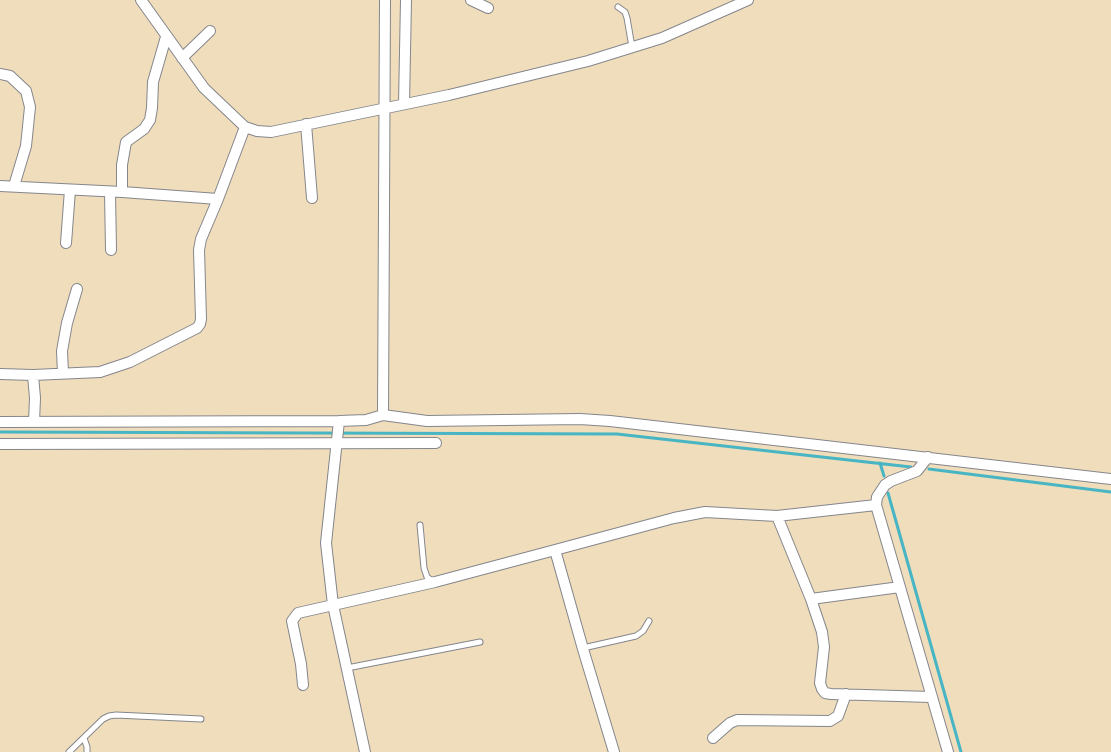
<!DOCTYPE html>
<style>
body{margin:0}
canvas{display:block;background:#efddbb}
</style>
<canvas width="1111" height="752"></canvas>
<script>
const ctx = document.querySelector('canvas').getContext('2d');
ctx.lineJoin = 'round';
const toPath = rows => new Path2D(rows.map(r => 'M' + r).join(''));
function strokePath(path, color, width, dash) { ctx.strokeStyle = color; ctx.lineWidth = width; ctx.lineCap = dash ? 'butt' : 'round'; ctx.setLineDash(dash || []); ctx.stroke(path); }
const stream = toPath([
 [0,432,617,434,911,467],
 [880,463,884,476],
 [929,469,1111,492],
 [888,493,961,752]
]);
const lane = toPath([
 [618,7,625,12,627,18,632,47],
 [420,525,424,568,427,577,434,582],
 [583,648,636,636,643,631,649,621],
 [347,668,480,642],
 [84,738,87,747,87,752],
 [69,752,103,719,109,716,116,715,201,719]
]);
const street = toPath([
 [471,0,488,8],
 [182,58,210,31],
 [0,74,10,76,26,91,30,107,26,146,14,186],
 [404,104,406,0],
 [306,124,312,198],
 [245,127,257,131,271,132,449,95,588,61,662,38,748,0],
 [0,186,122,192,218,199,245,127,204,88,141,0],
 [110,192,111,250],
 [122,192,122,165,126,142,144,129,150,120,152,108,153,82,166,37],
 [66,243,70,190],
 [63,373,62,351,67,323,77,289],
 [0,374,33,375,35,398,34,422],
 [33,375,100,372,130,362,197,328,200,324,201,319,199,250,201,239,218,199],
 [383,415,385,0],
 [339,421,326,543,333,605,365,752],
 [0,422,339,421,366,420,383,415,427,421,580,419,610,421,1111,479],
 [0,444,436,443],
 [928,457,917,471,891,481,885,485,877,497,876,505,948,752],
 [777,516,811,599,822,632,824,647,820,683,822,689,825,693,831,694,931,697],
 [811,599,900,587],
 [303,685,301,664,292,621,298,613,435,582,555,550],
 [713,738,730,723,737,720,830,721,838,716,846,694],
 [614,752,583,649,555,550,674,518,705,512,777,516,876,505]
]);
strokePath(stream, '#48b5c4', 3);
strokePath(lane, '#85868c', 7);
strokePath(street, '#85868c', 12);
strokePath(lane, '#fff', 5);
strokePath(street, '#fff', 10);
</script>
